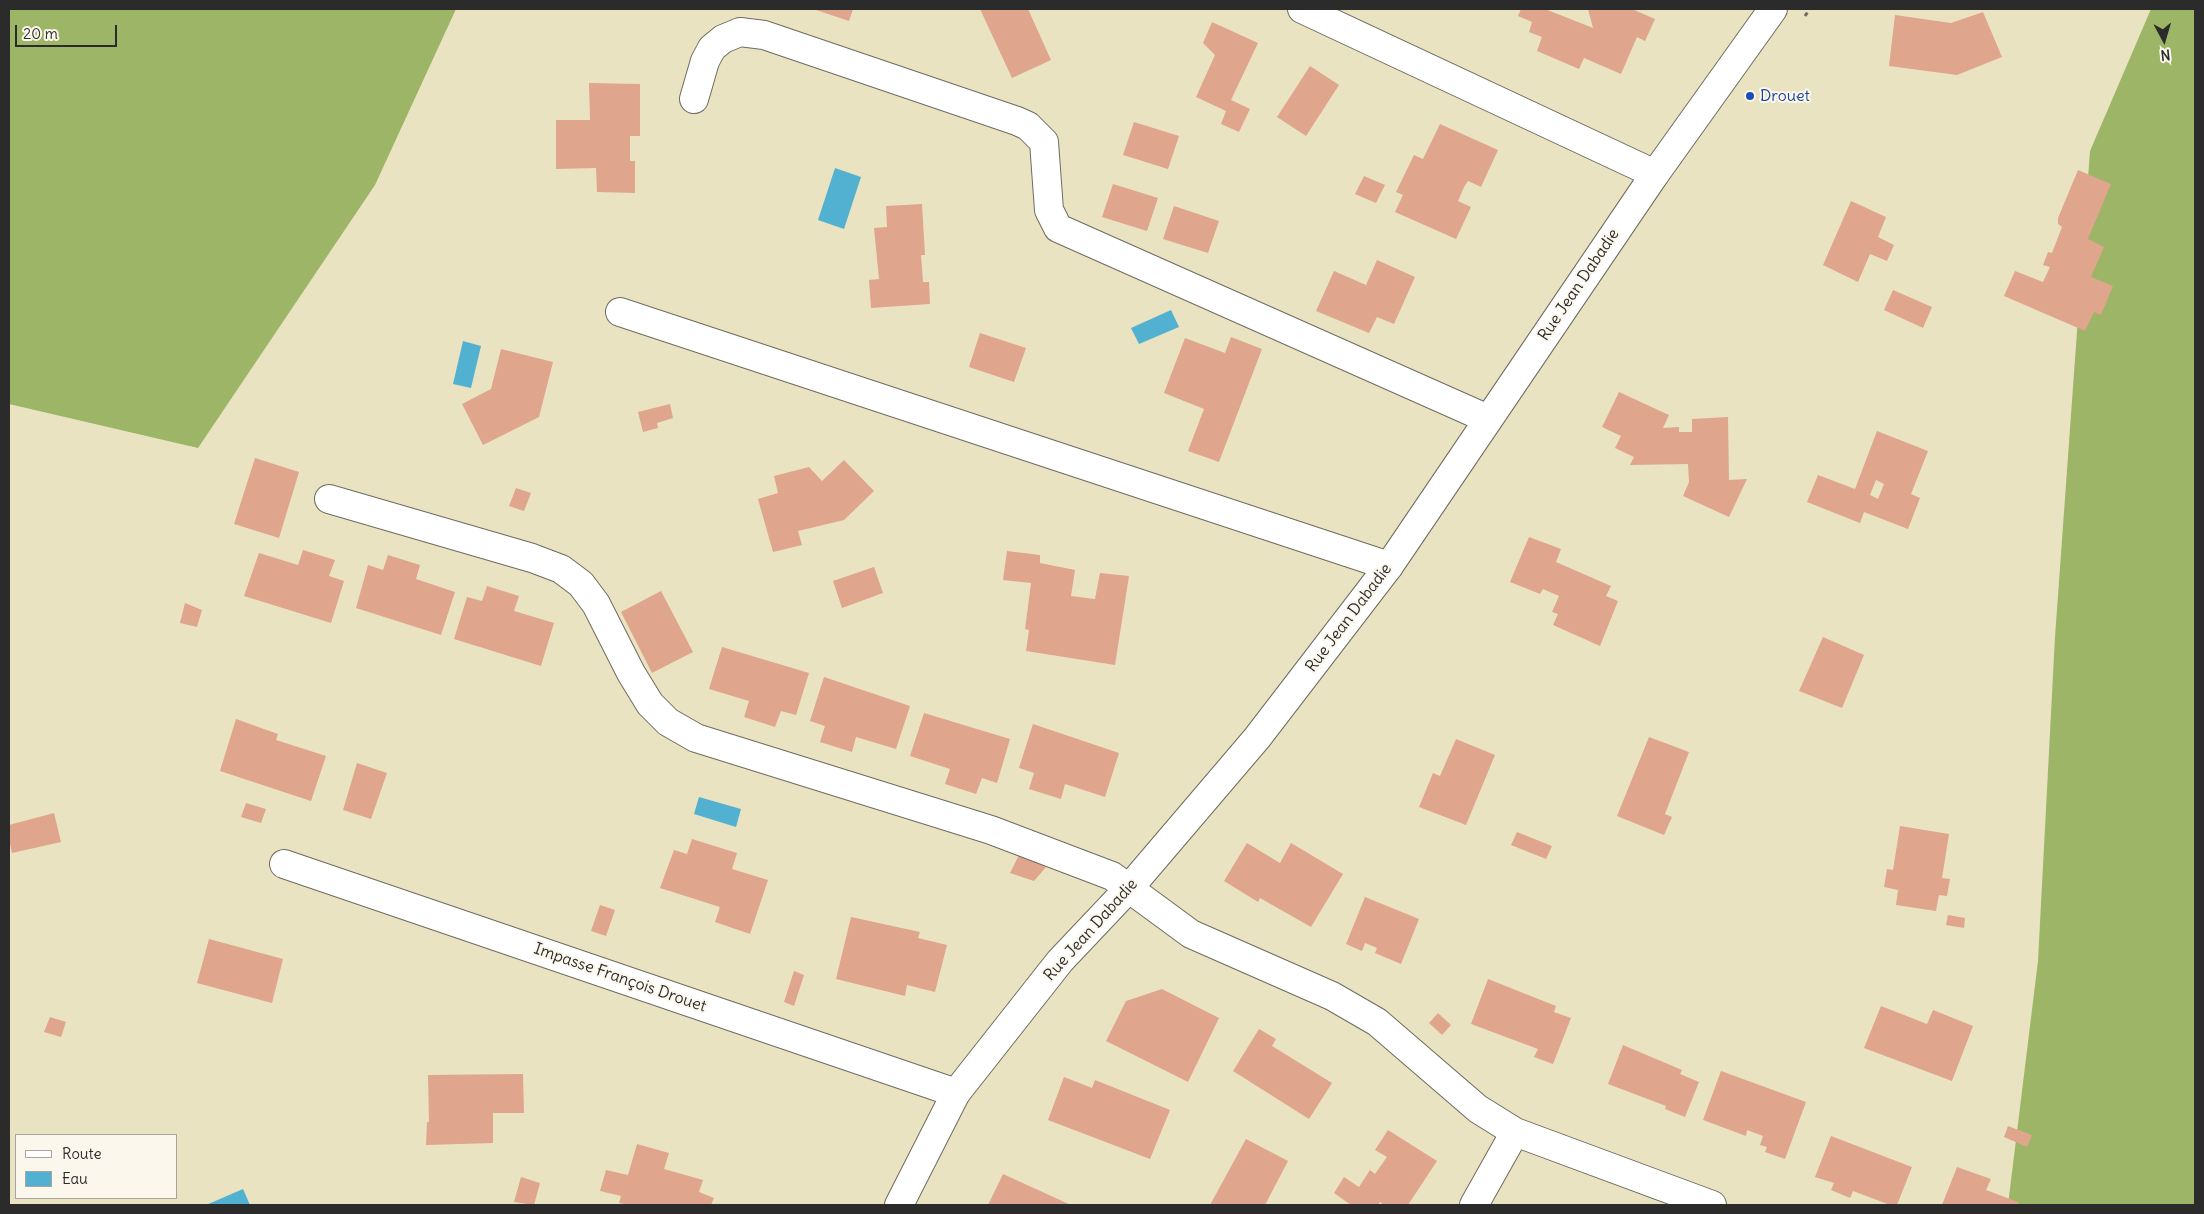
<!DOCTYPE html>
<meta charset="utf-8">
<style>
body{margin:0}
#map{position:relative;width:2204px;height:1214px;overflow:hidden;background:#eae3c1;font-family:Delius,sans-serif}
canvas{display:block}
.frame{position:absolute;inset:0;border:10px solid #2b2b2b;pointer-events:none}
.legend{position:absolute;left:15px;top:1134px;width:162px;height:65px;box-sizing:border-box;background:#fbf7ec;border:1px solid #a8a59f;margin:0;padding:6px 9px;list-style:none;font-size:15px;color:#2b2b2b}
.legend li{display:flex;align-items:center;gap:10px;height:25px}
.legend b{width:25px;border:1px solid #a8a59f}
.north{position:absolute;left:2139px;top:15px;width:50px;height:50px;-webkit-text-stroke:4px #fbf7ec;paint-order:stroke;rotate:174deg;font-size:14px;font-weight:700;line-height:20px;text-align:center;color:#2b2b2b}
.north::after{content:'';display:block;margin:auto;width:18px;height:22px;background:#2b2b2b;clip-path:polygon(50% 0,100% 100%,50% 72%,0 100%)}
.scale{position:absolute;left:15px;top:25px;width:102px;height:22px;box-sizing:border-box;border:2px solid #2b2b2b;border-top:0;padding-left:6px;font-size:15px;line-height:18px;white-space:nowrap;color:#2b2b2b;-webkit-text-stroke:4px #fbf7ec;paint-order:stroke}
</style>
<div id="map">
<canvas width="2204" height="1214"></canvas>
<div class="frame"></div>
<ul class="legend">
<li><b style="height:6px;background:#fff"></b>Route</li>
<li><b style="height:14px;background:#52b1d1"></b>Eau</li>
</ul>
<div class="north">N</div>
<div class="scale">20 m</div>
</div>
<script>
const ctx = document.querySelector('canvas').getContext('2d');
ctx.lineJoin = 'round';
function paint(path, color) { ctx.fillStyle = color; ctx.fill(path, 'evenodd'); }
const toPath = rows => new Path2D(rows.map(r => 'M' + r).join(''));
function strokePath(path, color, width, dash) { ctx.strokeStyle = color; ctx.lineWidth = width; ctx.lineCap = dash ? 'butt' : 'round'; ctx.setLineDash(dash || []); ctx.stroke(path); }
function drawText(font, color, halo, rows, align = 'center') {
  ctx.font = font + ' Delius,sans-serif'; ctx.lineWidth = 4; ctx.setLineDash([]); ctx.textBaseline = 'middle'; ctx.strokeStyle = halo; ctx.fillStyle = color; for (const [text, x, y, turn = 0] of rows) {
    ctx.save(); ctx.translate(x, y); ctx.rotate((+turn || 0) * Math.PI / 180); ctx.textAlign = isNaN(turn) ? turn : align; if (halo) ctx.strokeText(text, 0, 0); ctx.fillText(text, 0, 0); ctx.restore();
  }
}
const forest = toPath([
 [9,9,456,9,375,185,198,448,9,404],
 [2151,9,2195,9,2195,1205,2008,1205,2038,961,2055,637,2090,151]
]);
const water = toPath([
 [835,168,861,177,844,229,818,220],
 [1171,310,1179,327,1139,344,1131,328],
 [463,341,481,346,471,388,453,384],
 [699,797,741,809,736,827,694,814],
 [243,1189,250,1205,206,1205]
]);
const building = toPath([
 [813,9,853,9,849,21],
 [980,9,1028,9,1051,60,1012,78],
 [1521,9,1545,9,1593,28,1588,9,1632,9,1655,19,1645,41,1637,37,1621,74,1584,58,1579,69,1537,51,1542,37,1529,32,1532,22,1518,16],
 [1983,12,2002,57,1957,75,1889,66,1895,15,1951,23],
 [1212,22,1258,43,1231,100,1250,109,1239,132,1221,124,1226,111,1196,97,1215,55,1203,43],
 [1310,66,1339,85,1306,136,1277,117],
 [589,83,640,84,640,136,630,136,630,161,635,161,635,193,597,192,596,168,556,169,556,120,590,120],
 [1134,122,1179,136,1168,169,1123,155],
 [1440,124,1498,150,1481,187,1468,181,1464,187,1458,201,1471,207,1456,239,1395,212,1403,195,1396,192,1414,155,1423,159],
 [2078,170,2111,184,2088,239,2104,247,2091,277,2113,286,2101,315,2094,312,2085,331,2004,296,2015,271,2043,282,2050,267,2043,265,2048,252,2052,253,2062,227,2058,224,2058,218],
 [1364,176,1385,185,1376,203,1355,194],
 [1113,184,1158,198,1147,231,1102,217],
 [1851,201,1886,217,1878,237,1894,245,1887,261,1870,254,1858,282,1823,265],
 [922,204,925,255,921,255,923,282,929,282,930,304,871,308,869,280,879,279,874,228,887,227,886,206],
 [1174,206,1219,221,1208,253,1163,239],
 [1377,260,1415,277,1394,324,1377,317,1369,333,1316,311,1334,271,1366,285],
 [1893,290,1932,307,1923,328,1884,310],
 [980,333,1026,348,1014,382,969,367],
 [1231,337,1262,349,1219,462,1188,451,1204,409,1164,393,1185,338,1225,353],
 [501,349,553,362,539,417,483,445,462,404,491,389],
 [1619,392,1669,415,1663,428,1679,427,1679,432,1692,432,1692,419,1728,417,1729,480,1747,479,1729,517,1683,496,1689,482,1688,464,1630,465,1634,457,1615,448,1621,436,1602,427],
 [670,404,673,418,657,423,658,428,643,432,638,412],
 [1877,431,1928,451,1911,494,1920,498,1908,529,1864,512,1860,523,1807,502,1818,475,1855,489],
 [1876,480,1884,484,1878,499,1870,495],
 [255,458,299,472,279,538,234,524],
 [844,460,874,491,844,520,798,531,802,545,773,552,758,499,778,493,774,476,809,467,822,481],
 [516,488,531,493,524,511,509,506],
 [1529,537,1561,549,1556,562,1611,586,1606,596,1618,601,1600,646,1553,625,1558,614,1552,612,1559,596,1543,589,1540,594,1510,582],
 [303,550,335,560,329,576,344,581,331,623,244,596,259,553,298,565],
 [1007,551,1040,555,1040,563,1075,570,1071,596,1095,599,1100,573,1129,576,1115,665,1026,651,1029,630,1025,629,1031,583,1003,580],
 [388,555,420,565,416,579,455,592,441,635,356,608,368,565,383,570],
 [874,567,883,593,842,608,833,581],
 [487,586,519,596,514,611,554,623,541,666,454,639,467,597,482,601],
 [661,591,693,652,652,673,621,612],
 [185,603,202,610,197,627,180,623],
 [1823,637,1864,655,1842,708,1799,691],
 [722,647,809,673,796,715,781,711,775,727,744,717,749,701,709,689],
 [824,677,910,706,896,749,856,737,852,752,820,742,825,726,810,721],
 [924,713,1010,739,997,783,982,778,976,794,945,784,950,769,910,756],
 [236,719,278,734,276,740,326,756,311,801,220,771],
 [1033,724,1119,753,1105,797,1065,784,1061,799,1029,789,1034,773,1019,768],
 [1649,737,1689,752,1665,814,1672,817,1664,835,1617,816],
 [1456,739,1495,755,1466,825,1419,807,1433,773,1440,776],
 [357,763,387,773,371,819,343,810],
 [246,803,266,809,261,823,241,817],
 [54,813,61,842,12,853,9,839,9,825],
 [1900,826,1949,834,1942,878,1950,879,1947,896,1939,895,1936,911,1896,905,1898,890,1884,887,1887,869,1893,870],
 [1517,832,1552,846,1546,859,1511,845],
 [692,839,737,853,732,869,768,880,750,934,715,922,720,907,660,888,674,850,687,854],
 [1247,843,1280,863,1291,843,1343,874,1311,927,1260,898,1258,902,1224,881],
 [1019,855,1046,867,1034,881,1010,873],
 [1365,897,1419,919,1401,964,1375,953,1377,948,1365,943,1362,951,1346,944],
 [600,905,615,910,606,936,591,931],
 [1948,915,1965,918,1964,928,1946,925],
 [851,917,920,932,918,938,947,945,935,992,907,985,905,996,836,979],
 [209,939,283,959,272,1003,197,983],
 [794,971,804,975,794,1006,784,1002],
 [1488,979,1556,1006,1554,1012,1571,1018,1553,1064,1534,1057,1538,1049,1471,1024],
 [1162,989,1219,1018,1188,1082,1106,1041,1126,1001],
 [1881,1006,1927,1024,1933,1010,1973,1026,1952,1081,1864,1048],
 [1438,1013,1451,1025,1442,1035,1429,1023],
 [50,1017,66,1022,61,1037,44,1032],
 [1259,1029,1276,1039,1272,1046,1332,1083,1309,1119,1233,1071],
 [1623,1045,1682,1070,1680,1074,1699,1082,1685,1117,1665,1109,1666,1106,1608,1084],
 [1721,1071,1806,1102,1785,1159,1765,1152,1767,1147,1760,1145,1763,1136,1747,1130,1746,1136,1703,1120],
 [523,1074,524,1113,493,1113,493,1143,426,1145,427,1122,429,1122,428,1075],
 [1064,1077,1092,1088,1095,1080,1170,1110,1150,1159,1048,1120],
 [2008,1126,2032,1135,2027,1147,2004,1137],
 [1388,1130,1437,1161,1408,1205,1384,1205,1380,1202,1378,1205,1351,1205,1334,1193,1344,1177,1359,1187,1370,1170,1375,1174,1387,1157,1375,1150],
 [1831,1136,1912,1167,1897,1205,1890,1205,1853,1191,1850,1198,1831,1190,1834,1183,1815,1177],
 [1246,1139,1288,1161,1265,1205,1210,1205],
 [637,1144,669,1153,664,1169,703,1180,699,1192,714,1198,711,1205,629,1205,619,1203,621,1196,600,1191,606,1170,628,1175],
 [1957,1167,1991,1179,1986,1190,2018,1202,2020,1205,1942,1205],
 [1003,1174,1071,1205,988,1205],
 [521,1177,540,1183,534,1205,514,1202]
]);
const path = toPath([
 [1805,16,1810,9]
]);
const street = toPath([
 [1302,9,1655,174],
 [694,99,705,61,712,48,723,39,740,32,764,35,1017,121,1028,126,1044,142,1049,210,1058,228,1488,419],
 [620,312,1389,566],
 [329,499,532,558,561,569,581,584,596,604,631,673,650,704,668,722,696,738,991,830,1112,876,1191,934,1332,996,1377,1022,1478,1109,1515,1132,1712,1205],
 [284,864,956,1093],
 [1474,1205,1515,1132]
]);
const secondary = toPath([
 [899,1205,956,1093,1060,961,1130,887,1257,738,1389,566,1655,174,1773,9]
]);
const markers = [
 [1750,96,5,"#1a4fb4"]
];
const transitNames = [
 ["Drouet",1760,96]
];
const streetNames = [
 ["Rue Jean Dabadie",1579,285,-56],
 ["Rue Jean Dabadie",1349,618,-53],
 ["Rue Jean Dabadie",1091,930,-48],
 ["Impasse François Drouet",620,978,19]
];
paint(forest, '#9db566');
paint(water, '#52b1d1');
paint(building, '#dfa58d');
strokePath(street, '#6e6b60', 30);
strokePath(secondary, '#6e6b60', 30);
strokePath(path, '#6e6b60', 3, [4, 4]);
strokePath(street, '#fff', 28);
strokePath(secondary, '#fff', 28);
for (const [x, y, r, color] of markers) { const dot = new Path2D(); dot.arc(x, y, r, 0, 2 * Math.PI); ctx.fillStyle = color; ctx.fill(dot); strokePath(dot, '#fbf7ec', 2); }
drawText('16px', '#164399', '#fbf7ec', transitNames, 'left');
drawText('16px', '#2b2b2b', '#fbf7ec', streetNames);
</script>
